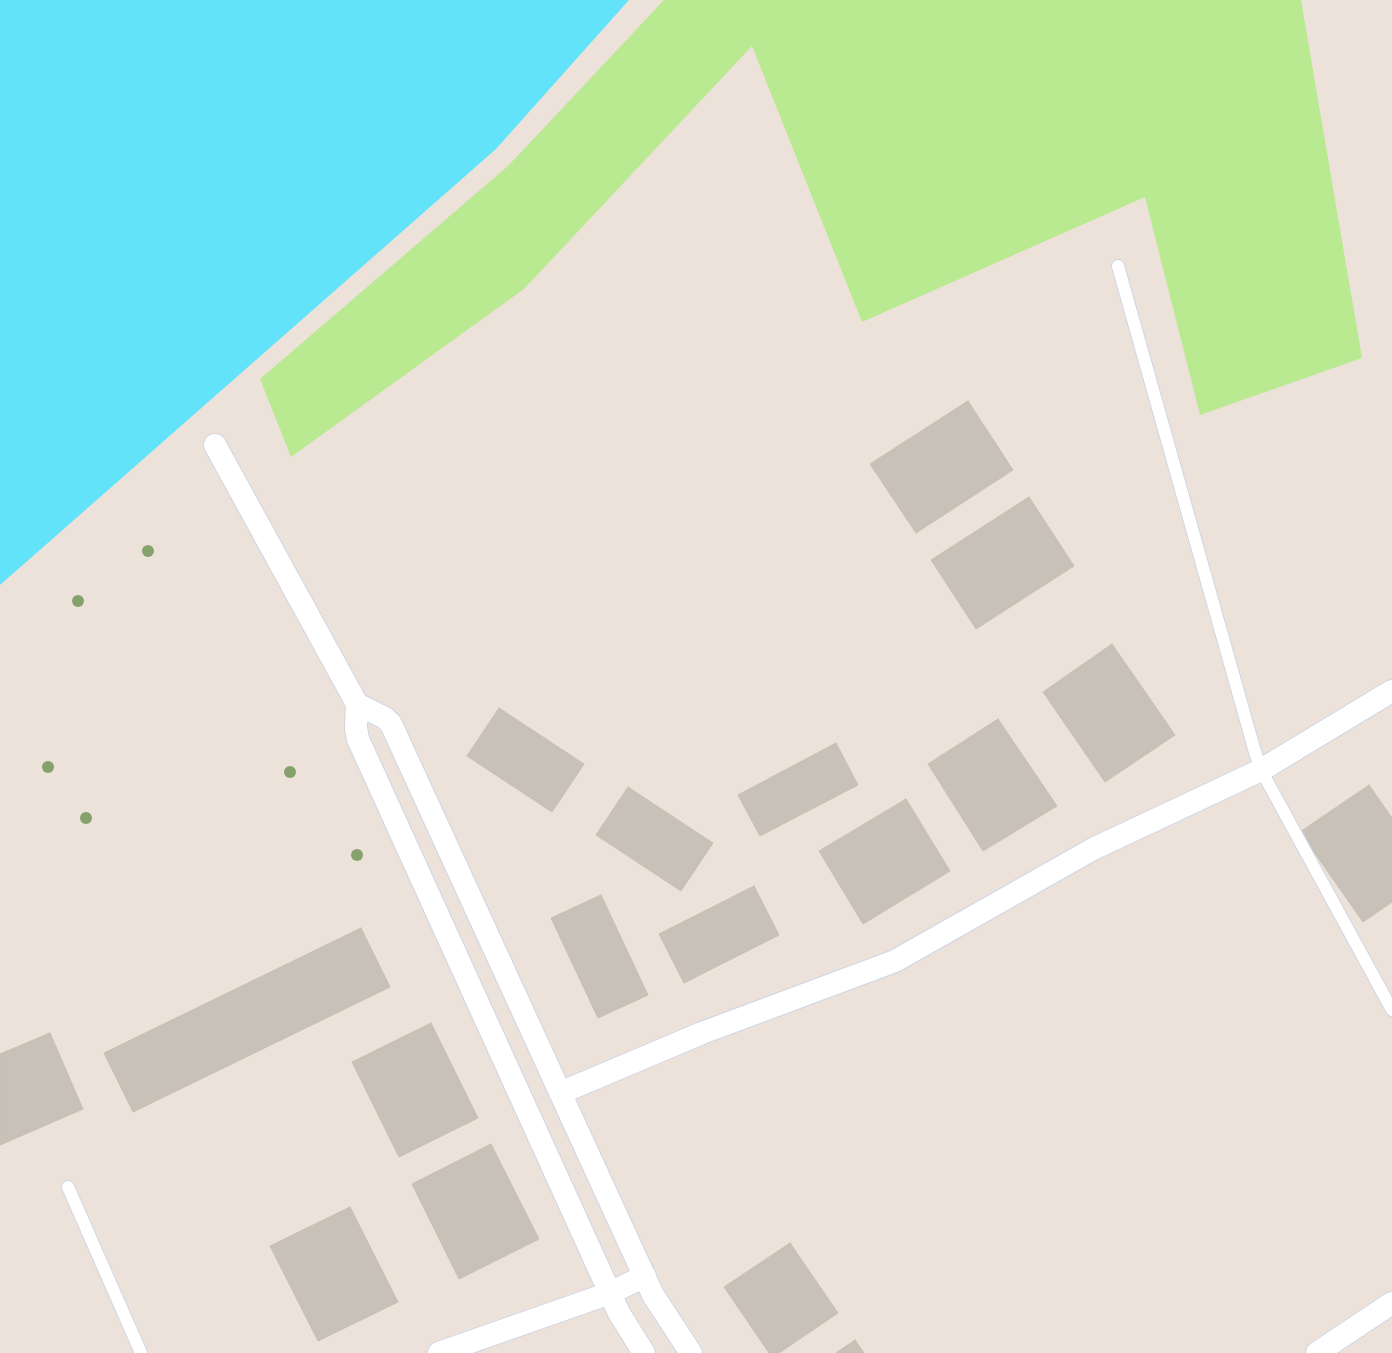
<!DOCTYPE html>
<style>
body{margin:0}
canvas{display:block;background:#ede2d9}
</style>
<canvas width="1392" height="1353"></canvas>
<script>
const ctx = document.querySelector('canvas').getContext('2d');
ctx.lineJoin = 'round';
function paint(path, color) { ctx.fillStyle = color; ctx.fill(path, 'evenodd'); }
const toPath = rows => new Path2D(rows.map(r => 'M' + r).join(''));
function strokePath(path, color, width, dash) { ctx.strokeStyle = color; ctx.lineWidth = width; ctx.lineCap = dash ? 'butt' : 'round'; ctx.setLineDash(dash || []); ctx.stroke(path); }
const green = toPath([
 [664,0,1301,0,1362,358,1200,415,1145,197,862,322,752,46,524,289,291,457,260,379,508,166]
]);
const water = toPath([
 [0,0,629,0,496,149,0,585]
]);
const building = toPath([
 [968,401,1013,470,916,533,870,464,968,401],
 [1029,497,1074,566,976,629,931,560,1029,497],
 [1112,644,1175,735,1105,782,1043,692,1112,644],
 [499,708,584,764,552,812,467,756,499,708],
 [998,719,1057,806,983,851,928,764,998,719],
 [836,743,858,785,760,836,738,795,836,743],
 [1369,785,1392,818,1392,902,1363,922,1300,832,1369,785],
 [628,787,713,843,681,891,596,835,628,787],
 [906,799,950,871,863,924,819,851,906,799],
 [754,886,779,935,684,983,659,934,754,886],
 [601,895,648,995,598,1018,551,918,601,895],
 [361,928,390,987,133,1112,104,1053,361,928],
 [431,1023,478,1118,399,1157,352,1062,431,1023],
 [50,1033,83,1109,0,1145,0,1054,50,1033],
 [491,1144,539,1239,459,1279,412,1184,491,1144],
 [350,1207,398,1302,318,1341,270,1246,350,1207],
 [790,1243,838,1313,779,1353,769,1353,724,1287,790,1243],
 [855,1340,864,1353,836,1353,855,1340]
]);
const lane = toPath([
 [1118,266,1255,752,1261,770,1392,1010],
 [68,1187,141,1353]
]);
const street = toPath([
 [215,445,357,704,356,728,358,739,619,1313,644,1353],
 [357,704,385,718,391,724,653,1295,691,1353],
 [560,1093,702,1033,895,961,1093,849,1261,770,1392,691],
 [439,1353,610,1293,645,1276],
 [1317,1353,1392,1303]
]);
const trees = [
 [148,551],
 [78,601],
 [48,767],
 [290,772],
 [86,818],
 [357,855]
];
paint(green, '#b9e990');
paint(water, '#62e3fa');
paint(building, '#c7c1b8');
strokePath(building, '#c8beb3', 1);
strokePath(lane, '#cfd5e4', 14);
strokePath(street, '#cfd5e4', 24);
strokePath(lane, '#fff', 12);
strokePath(street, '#fff', 22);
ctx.fillStyle = '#85a26c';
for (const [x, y] of trees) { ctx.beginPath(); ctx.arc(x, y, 6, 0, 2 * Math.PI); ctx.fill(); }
</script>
